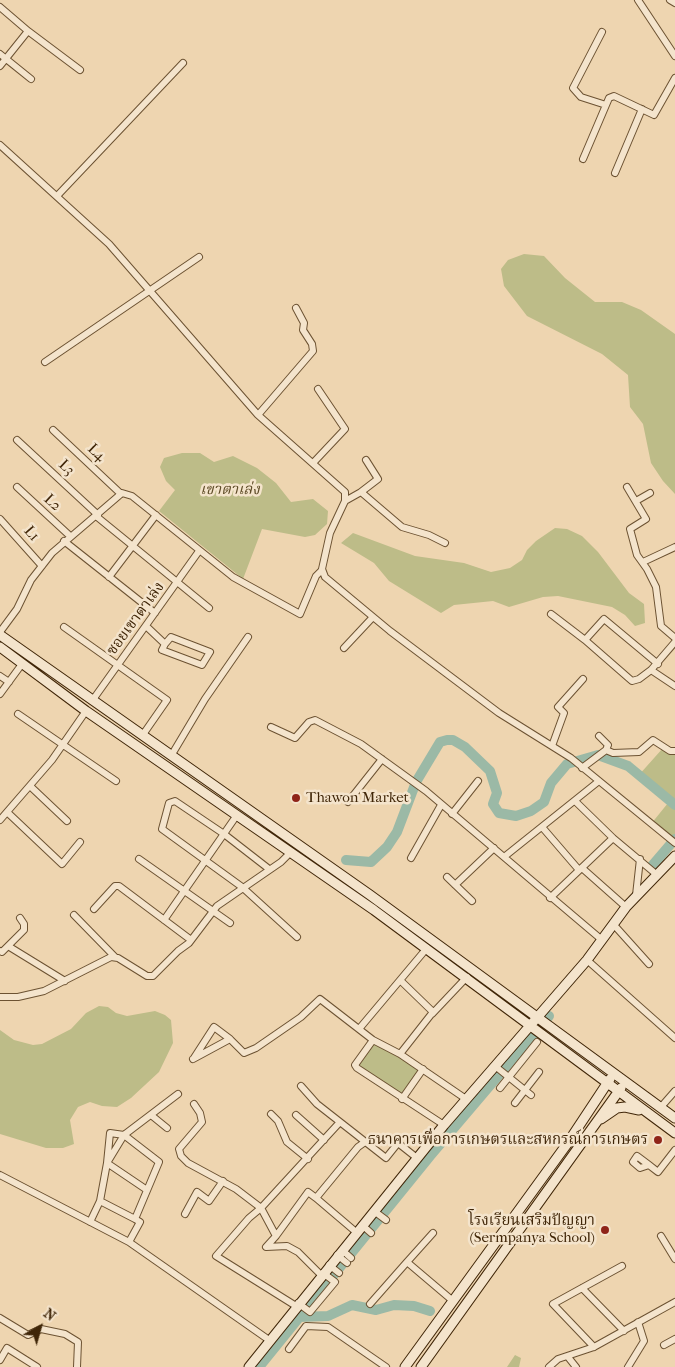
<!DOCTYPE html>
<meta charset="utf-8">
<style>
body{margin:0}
#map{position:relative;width:675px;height:1367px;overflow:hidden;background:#eed5b0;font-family:"IM FELL French Canon",serif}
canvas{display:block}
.north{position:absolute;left:15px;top:1302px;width:50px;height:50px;-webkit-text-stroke:4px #f4e4cc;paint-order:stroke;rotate:38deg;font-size:14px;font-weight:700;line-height:20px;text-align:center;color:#402608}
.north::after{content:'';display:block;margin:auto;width:18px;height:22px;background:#402608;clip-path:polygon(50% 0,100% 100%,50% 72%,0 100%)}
</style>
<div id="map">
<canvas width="675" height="1367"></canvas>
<div class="north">N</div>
</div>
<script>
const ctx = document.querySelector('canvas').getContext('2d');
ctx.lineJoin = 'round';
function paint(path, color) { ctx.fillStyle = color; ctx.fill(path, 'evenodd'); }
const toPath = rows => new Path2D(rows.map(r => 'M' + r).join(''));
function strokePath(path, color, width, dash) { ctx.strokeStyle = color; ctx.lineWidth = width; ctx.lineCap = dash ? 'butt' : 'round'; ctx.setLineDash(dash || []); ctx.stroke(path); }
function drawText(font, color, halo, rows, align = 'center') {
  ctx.font = font + ' "IM FELL French Canon","Noto Serif Thai",serif'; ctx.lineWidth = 5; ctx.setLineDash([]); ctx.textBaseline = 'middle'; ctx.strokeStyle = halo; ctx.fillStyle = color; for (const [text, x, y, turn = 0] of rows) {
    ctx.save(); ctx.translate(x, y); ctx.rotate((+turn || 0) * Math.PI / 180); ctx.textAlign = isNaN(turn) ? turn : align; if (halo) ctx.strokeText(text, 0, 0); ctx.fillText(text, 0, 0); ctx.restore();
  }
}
const green = toPath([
 [524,254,544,256,565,278,595,302,622,302,641,310,675,334,675,494,663,481,651,463,643,424,630,407,628,375,602,354,527,316,504,286,501,269,508,260],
 [182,453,200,453,214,462,233,456,257,468,276,483,291,502,313,499,328,511,327,524,315,535,305,537,262,529,243,579,159,511,175,490,166,481,160,467,164,458],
 [555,528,567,529,582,536,598,552,629,593,644,604,645,623,635,626,625,615,612,607,558,596,543,597,509,607,493,601,454,605,441,613,389,581,374,563,341,543,353,533,415,556,464,563,491,572,510,568,522,560,527,550,536,541],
 [663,748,675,751,675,843,651,824,668,803,638,776],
 [99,1006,108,1007,116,1013,127,1016,155,1011,165,1015,171,1020,173,1043,159,1072,131,1098,117,1107,102,1106,90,1102,78,1107,70,1120,74,1144,63,1148,46,1148,0,1134,0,1030,14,1040,33,1045,42,1044,71,1029,86,1013],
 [373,1040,423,1069,402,1099,355,1065],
 [515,1355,521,1358,519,1367,507,1367]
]);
const river = toPath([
 [346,860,371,862,387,847,397,832,416,782,440,742,447,740,453,740,465,747,490,771,497,793,493,804,499,813,516,816,531,811,544,802,551,783,567,764,598,755,628,766,675,805],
 [651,867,675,839],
 [299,1317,328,1316,352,1305,376,1310,394,1305,414,1306,430,1311],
 [259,1367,430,1156,549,1016]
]);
const street = toPath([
 [638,0,675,56],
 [670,0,675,3],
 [0,7,28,31,0,66],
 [28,31,80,70],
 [602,32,573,88,581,97,606,105],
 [0,54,31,79],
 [0,145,109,244,258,415,345,492,345,501,330,533,322,569,325,577,390,631,499,713,571,758,675,843],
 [583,159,609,98,614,96,654,115,675,78],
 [615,173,642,109],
 [57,196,183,63],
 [45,362,199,257],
 [258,415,313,351,312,344,303,330,304,323,296,308],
 [53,430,121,494],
 [17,440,98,515],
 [313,463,345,429,318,389],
 [17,487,70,536],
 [627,487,646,519,630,529,637,555,647,569,656,587,661,626,675,638],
 [361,492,378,479,366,460],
 [345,501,361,492,402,527,429,535,445,543],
 [636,501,650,493],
 [96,516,209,608],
 [0,519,42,566],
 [64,541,155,613],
 [643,562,675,547],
 [109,577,156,515],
 [551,614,585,640,632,681,639,679,651,670,675,642],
 [146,626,165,644,162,650,202,665,210,652,171,637,165,644],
 [64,627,167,700,142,736],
 [0,632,17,609,31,580,52,553,122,493,132,496,233,577,300,614,316,576,321,571],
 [585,640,604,619,658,664],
 [344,648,373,617],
 [651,670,675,686],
 [0,676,9,682],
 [0,694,22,664],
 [92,701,199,551],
 [18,714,116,781],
 [271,727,295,738,309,722,315,720,361,744,426,791,602,940],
 [599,736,608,745,606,750],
 [552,746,564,713,558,707,583,679],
 [171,756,205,699,248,637],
 [582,768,606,750,613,753,639,752,653,740,670,751,675,751],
 [30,786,67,821],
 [575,801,613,838,656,874],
 [348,802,382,759],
 [7,812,62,864,80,842],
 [452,814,478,781],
 [0,820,52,760,86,711],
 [542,827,579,870],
 [504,857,599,781],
 [411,858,441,805],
 [139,859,230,923],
 [582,868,626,907],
 [269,869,224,834,175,801,169,803,162,829,242,887,297,937],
 [447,877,472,901],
 [455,885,494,848],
 [636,895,640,859],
 [550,898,613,838],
 [94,909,115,886,119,886,191,940],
 [74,915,115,957],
 [164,920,237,815],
 [614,925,649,964],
 [8,946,65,981],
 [0,951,2,952,24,930,24,924,20,918],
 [587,960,675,1038],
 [0,997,18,997,44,991,111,957,118,958,147,976,153,976,178,951,189,943,217,906,281,862,291,852],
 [432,1014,467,977],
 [359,1029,427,948],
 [373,1040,355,1065,357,1068,444,1125],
 [400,1054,433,1012,401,981],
 [194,1058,214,1027,230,1039],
 [193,1059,230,1039,244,1053,256,1048,301,1017,320,999,373,1040,400,1054,466,1099],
 [495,1066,531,1095],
 [301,1086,317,1104,340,1122],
 [500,1088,537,1042],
 [402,1099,423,1069],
 [515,1103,539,1072],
 [194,1104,200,1113,202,1122,179,1149,181,1156,188,1163,236,1189,261,1208,340,1122,386,1158,398,1143,417,1158],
 [661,1107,675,1091],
 [271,1114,278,1121,287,1142,308,1159],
 [151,1115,167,1128],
 [296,1115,324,1140],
 [649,1165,640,1168,633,1162,637,1156,649,1165,658,1172,675,1150],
 [0,1175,129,1242,269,1340],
 [100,1201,135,1219],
 [374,1211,386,1220],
 [185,1214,197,1192,209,1201,223,1181],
 [90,1222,100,1201,107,1163,124,1135,110,1133,107,1163,147,1190],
 [362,1225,371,1233],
 [356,1232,316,1198,358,1147,365,1142],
 [276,1236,266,1247,287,1246,298,1252,321,1275],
 [661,1236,675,1259],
 [129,1242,140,1222,135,1219,159,1162,124,1135,178,1094],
 [342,1250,351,1258],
 [337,1255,347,1263],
 [407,1262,433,1233],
 [329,1265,339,1273],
 [582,1288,624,1331],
 [298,1303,310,1312,335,1282,323,1273],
 [370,1304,407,1262,453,1301],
 [296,1306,216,1256,249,1218,261,1208,276,1236,308,1192,316,1198],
 [0,1318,28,1335,41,1329,65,1334,78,1342,77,1367],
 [664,1345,675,1339],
 [594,1347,553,1304,622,1266],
 [289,1349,306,1326,328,1327,386,1367],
 [568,1357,576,1367],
 [0,1360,7,1348,37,1367],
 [549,1367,558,1359,594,1347,675,1302],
 [628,1367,644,1341,638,1322]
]);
const secondary = toPath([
 [0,635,370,895,675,1118],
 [0,647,86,711,374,910,675,1133],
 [601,1119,617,1108,625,1107,639,1110],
 [249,1367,444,1125,587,960,626,907,675,856],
 [405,1367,567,1144,610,1079],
 [421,1367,621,1088]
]);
const markers = [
 [296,798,5,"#8f2418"],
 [658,1140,5,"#8f2418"],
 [605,1230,5,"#8f2418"]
];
const streetNames = [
 ["L4",96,453,44],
 ["L3",66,468,43],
 ["L2",52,503,43],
 ["L1",31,534,49],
 ["ซอยเขาตาเล่ง",136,619,-54]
];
const parkNames = [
 ["เขาตาเล่ง",230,490]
];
const poiNames = [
 ["Thawon Market",306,798,"left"],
 ["ธนาคารเพื่อการเกษตรและสหกรณ์การเกษตร",648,1140],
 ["โรงเรียนเสริมปัญญา",595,1221],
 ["(Sermpanya School)",595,1238]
];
paint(green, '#bdbc88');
strokePath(river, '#9bb9a6', 10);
strokePath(street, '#6c5232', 8);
strokePath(secondary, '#402608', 11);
strokePath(street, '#f4e4cc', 6);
strokePath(secondary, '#f4e4cc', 9);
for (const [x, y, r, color] of markers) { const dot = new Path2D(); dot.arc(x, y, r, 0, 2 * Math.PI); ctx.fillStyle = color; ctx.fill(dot); strokePath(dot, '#f4e4cc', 2); }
drawText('15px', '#402608', '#f4e4cc', streetNames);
drawText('italic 15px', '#5f4c28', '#f4e4cc', parkNames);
drawText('15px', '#402608', '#f4e4cc', poiNames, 'right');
</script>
